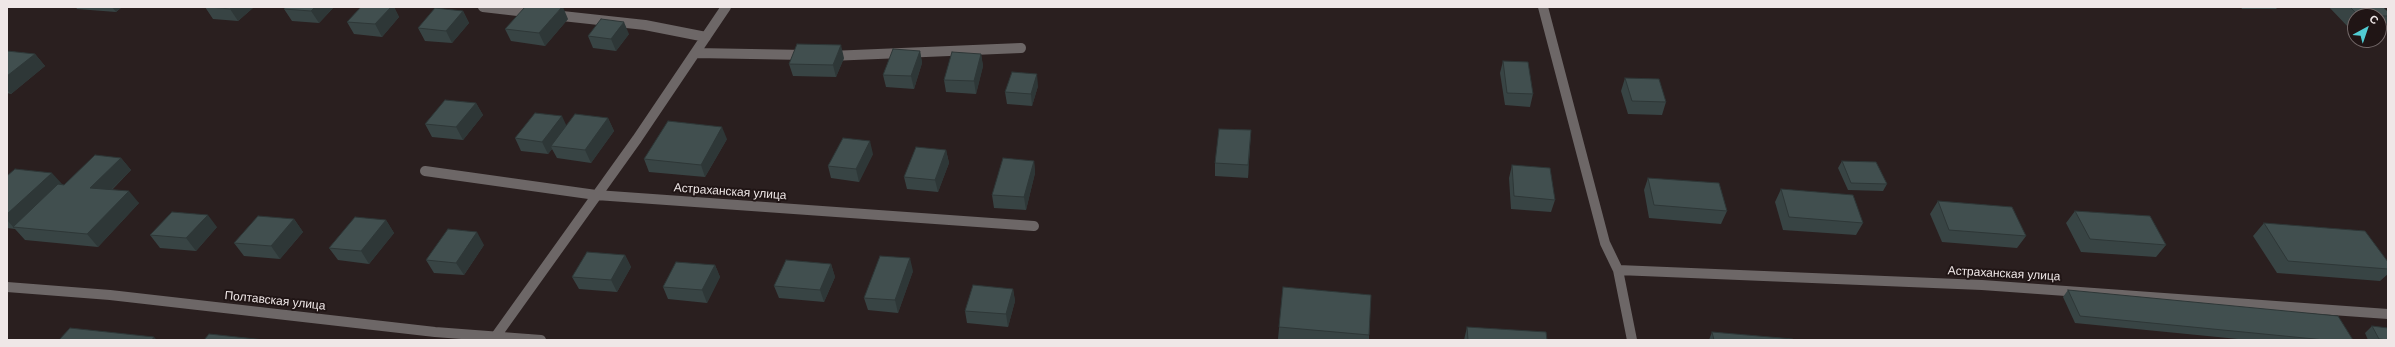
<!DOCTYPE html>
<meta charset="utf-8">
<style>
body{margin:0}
#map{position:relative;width:2395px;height:347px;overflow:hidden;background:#2a1f1f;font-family:Helvetica,sans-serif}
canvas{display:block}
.frame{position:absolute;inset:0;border:8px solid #efe7e7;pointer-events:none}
.north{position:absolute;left:2347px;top:8px;width:40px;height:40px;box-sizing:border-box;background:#201515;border:1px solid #736969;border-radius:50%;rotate:40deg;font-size:11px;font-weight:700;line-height:16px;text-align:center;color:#efe7e7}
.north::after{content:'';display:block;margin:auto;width:14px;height:18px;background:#51ccd3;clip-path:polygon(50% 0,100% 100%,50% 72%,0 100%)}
</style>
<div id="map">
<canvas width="2395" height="347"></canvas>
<div class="frame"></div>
<div class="north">С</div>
</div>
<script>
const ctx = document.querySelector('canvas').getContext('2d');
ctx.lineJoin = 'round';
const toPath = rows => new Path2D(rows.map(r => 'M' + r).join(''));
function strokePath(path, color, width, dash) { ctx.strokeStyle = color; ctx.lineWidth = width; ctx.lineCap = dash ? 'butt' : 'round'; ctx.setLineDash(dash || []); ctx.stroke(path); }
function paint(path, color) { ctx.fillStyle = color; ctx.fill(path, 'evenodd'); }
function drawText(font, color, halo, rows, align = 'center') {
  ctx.font = font + ' Helvetica,sans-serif'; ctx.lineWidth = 4; ctx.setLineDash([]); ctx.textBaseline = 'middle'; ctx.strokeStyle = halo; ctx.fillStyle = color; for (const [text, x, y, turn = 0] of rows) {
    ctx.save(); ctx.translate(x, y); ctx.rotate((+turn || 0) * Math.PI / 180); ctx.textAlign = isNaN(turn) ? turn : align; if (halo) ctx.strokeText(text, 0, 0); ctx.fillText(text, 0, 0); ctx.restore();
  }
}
const minor = toPath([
 [483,7,535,13],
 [1543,7,1605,243,1618,270,1632,340],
 [553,15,645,25,706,37],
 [696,53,806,55],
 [830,56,1021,48],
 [425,171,596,195,1034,226],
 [1618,270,1982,285,2388,314],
 [7,287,110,295,435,332,541,340],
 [496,336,637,139,726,7]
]);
const wall = toPath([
 [76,7,122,7,116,12,77,9],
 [205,7,254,7,238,21,213,19],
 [334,7,319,23,292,21,284,9],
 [361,7,394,7,399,17,382,37,354,34,347,22],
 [2241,7,2278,7,2276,9,2242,9],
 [2329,7,2383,7,2388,12,2388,22,2382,29,2379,29,2379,16,2355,16,2355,28,2349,28],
 [463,11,469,23,452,43,425,41,418,28],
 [568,19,545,46,511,41,505,29],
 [629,34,616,51,593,48,588,36],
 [7,51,35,54,45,66,11,94,7,93],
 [920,51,922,63,914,89,886,87,883,75],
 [981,54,983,66,976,94,946,92,944,80],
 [844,58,836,77,793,76,789,64],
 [1503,61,1533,94,1530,107,1505,105,1500,73],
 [1625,78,1666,102,1662,115,1628,114,1621,91],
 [1038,86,1032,106,1007,104,1005,92],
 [476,103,483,115,463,140,432,137,425,124],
 [608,118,614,131,591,163,557,158,552,149,548,154,521,151,515,138,566,126],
 [1251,130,1248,178,1215,176,1215,163],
 [727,139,705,177,649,172,644,159],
 [946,150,949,163,938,192,907,189,904,177],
 [873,154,859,182,831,178,828,166],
 [121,158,131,170,112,190,139,203,98,247,25,240,15,229,7,228,7,176,64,185],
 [1034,161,1035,173,1026,210,994,208,992,195],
 [1842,161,1887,184,1883,191,1848,190,1838,168],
 [1512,165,1555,200,1551,212,1511,209,1509,178],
 [1648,178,1727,211,1721,224,1649,218,1644,190],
 [1781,189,1863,223,1856,235,1783,230,1775,202],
 [1938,201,2026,236,2017,248,1942,242,1930,214],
 [2075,211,2166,245,2156,257,2081,252,2066,223],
 [294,219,303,232,280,259,244,256,234,243],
 [386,220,394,233,369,264,338,260,329,248],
 [2264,223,2388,262,2388,274,2380,281,2277,273,2253,236],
 [217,227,196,251,160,248,150,235],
 [484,245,464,275,434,273,426,260],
 [625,255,631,267,617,292,579,289,572,277],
 [831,264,835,277,824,302,779,298,774,286],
 [715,265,720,277,707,303,668,299,663,287],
 [913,271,898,313,868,310,864,298],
 [1283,287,1369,335,1369,340,1286,340,1278,339],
 [1013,289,1015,301,1008,327,967,323,965,311],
 [2068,290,2353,340,2248,340,2075,323,2063,297],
 [2372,326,2388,340,2368,340,2365,333],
 [1467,327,1547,340,1464,340],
 [1712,332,1793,340,1709,340]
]);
const shadedWall = toPath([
 [112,7,122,7,116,12],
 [232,7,254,7,238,21,230,9],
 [315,7,334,7,319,23,311,11],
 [391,7,394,7,399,17,382,37,375,24],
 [562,7,563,7,568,19,545,46,539,33],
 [463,11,469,23,452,43,446,31],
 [624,22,629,34,616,51,611,39],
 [841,45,844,58,836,77,833,65],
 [920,51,922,63,914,89,911,76],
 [35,54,45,66,11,94,7,90,7,76],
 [981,54,983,66,976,94,974,81],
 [1037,74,1038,86,1032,106,1031,94],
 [476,103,483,115,463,140,456,127],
 [562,116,568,129,551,146,552,149,548,154,542,142],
 [608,118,614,131,591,163,585,150],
 [722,127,727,139,705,177,701,165],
 [1251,130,1250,143,1248,178,1248,165],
 [870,141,873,154,859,182,856,169],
 [946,150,949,163,938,192,935,180],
 [121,158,131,170,101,200,90,188],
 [1034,161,1035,173,1026,210,1024,197],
 [52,173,63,185,14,228,7,220,7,214],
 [129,191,139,203,98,247,87,234],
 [208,215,217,227,196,251,186,238],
 [294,219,303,232,280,259,271,246],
 [386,220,394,233,369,264,361,251],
 [477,232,484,245,464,275,456,263],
 [625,255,631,267,617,292,611,280],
 [910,258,913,271,898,313,895,300],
 [831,264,835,277,824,302,820,290],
 [715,265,720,277,707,303,702,290],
 [1013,289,1015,301,1008,327,1006,314],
 [154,337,157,340,152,340]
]);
const building = toPath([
 [210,7,232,7,230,9,210,7],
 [286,7,315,7,311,11,284,9,286,7],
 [361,7,391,7,375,24,347,22,361,7],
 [525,7,562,7,539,33,505,29,525,7],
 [2350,7,2383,7,2388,12,2388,16,2359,16,2350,7],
 [435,8,463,11,446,31,418,28,435,8],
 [601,19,624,22,611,39,588,36,601,19],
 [797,44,841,45,833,65,789,64,797,44],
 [893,49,920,51,911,76,883,75,893,49],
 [7,51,35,54,7,76,7,51],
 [952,52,981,54,974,81,944,80,952,52],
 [1503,61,1528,62,1533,94,1507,93,1503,61],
 [1012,72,1037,74,1031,94,1005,92,1012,72],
 [1625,78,1659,79,1666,102,1632,101,1625,78],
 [445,100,476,103,456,127,425,124,445,100],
 [535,113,562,116,542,142,515,138,535,113],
 [575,114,608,118,585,150,551,146,575,114],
 [668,121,722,127,701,165,644,159,668,121],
 [1219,129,1251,130,1248,165,1215,163,1219,129],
 [843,138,870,141,856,169,828,166,843,138],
 [916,147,946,150,935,180,904,177,916,147],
 [95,155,121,158,90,188,129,191,87,234,13,227,58,184,64,185,95,155],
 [1003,158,1034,161,1024,197,992,195,1003,158],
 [1842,161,1876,162,1887,184,1851,183,1842,161],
 [1512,165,1550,168,1555,200,1514,196,1512,165],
 [15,169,52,173,7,214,7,176,15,169],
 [1648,178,1719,183,1727,211,1654,205,1648,178],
 [1781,189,1853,195,1863,223,1789,217,1781,189],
 [1938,201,2012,207,2026,236,1949,230,1938,201],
 [2075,211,2150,216,2166,245,2090,239,2075,211],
 [172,212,208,215,186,238,150,235,172,212],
 [258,216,294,219,271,246,234,243,258,216],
 [355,217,386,220,361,251,329,248,355,217],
 [2264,223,2365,231,2388,262,2388,269,2288,261,2264,223],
 [448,229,477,232,456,263,426,260,448,229],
 [587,252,625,255,611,280,572,277,587,252],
 [880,256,910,258,895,300,864,298,880,256],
 [786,260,831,264,820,290,774,286,786,260],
 [676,262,715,265,702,290,663,287,676,262],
 [973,285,1013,289,1006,314,965,311,973,285],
 [1283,287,1371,295,1369,335,1279,327,1283,287],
 [2068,290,2338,316,2353,340,2325,340,2080,316,2068,290],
 [2372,326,2388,328,2388,340,2379,339,2372,326],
 [1467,327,1546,332,1547,340,1468,340,1467,327],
 [70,328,154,337,152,340,59,340,70,328],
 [1712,332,1793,339,1793,340,1714,340,1712,332],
 [209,334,265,340,204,340,209,334]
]);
const streetNames = [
 ["Астраханская улица",730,192,4],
 ["Астраханская улица",2004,274,3],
 ["Полтавская улица",275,301,6]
];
strokePath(minor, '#6d6767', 10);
paint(wall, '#384444');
paint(shadedWall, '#2e3737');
paint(building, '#414f4f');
strokePath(building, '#2e3737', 1);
drawText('12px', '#efe7e7', '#201515', streetNames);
</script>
